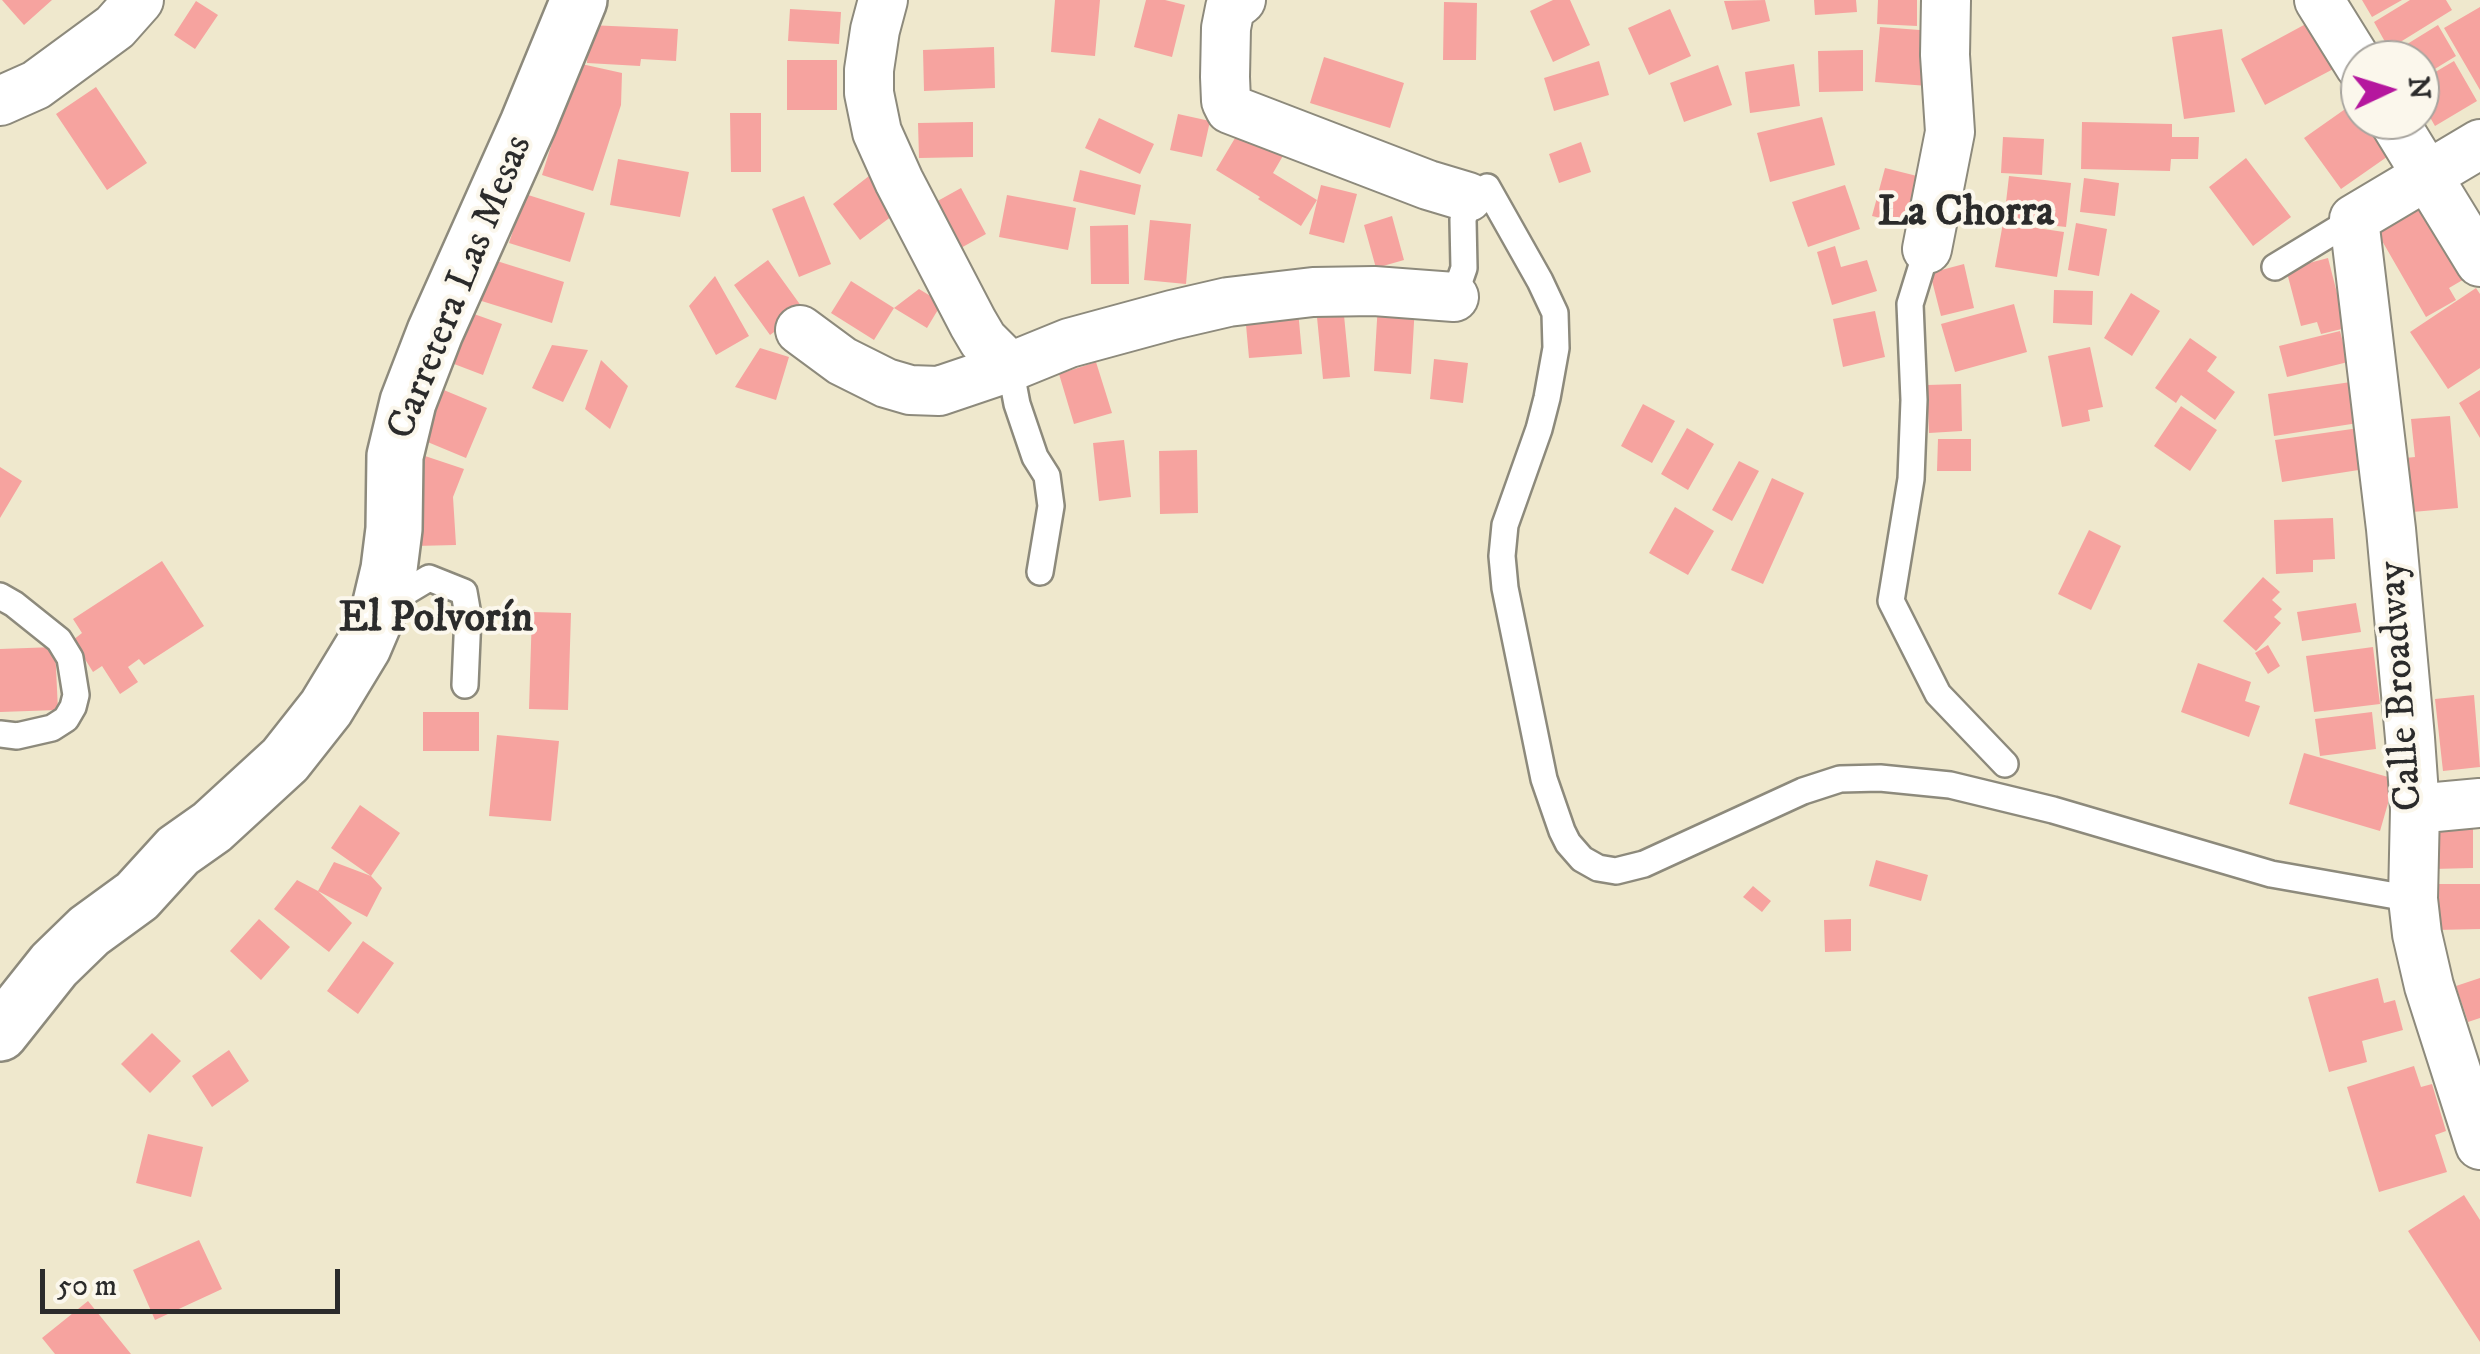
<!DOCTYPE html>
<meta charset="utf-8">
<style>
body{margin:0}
#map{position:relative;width:2480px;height:1354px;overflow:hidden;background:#efe8cd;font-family:"IM FELL DW Pica",serif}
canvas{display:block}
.north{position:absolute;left:2340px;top:40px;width:100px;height:100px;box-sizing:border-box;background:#fbf7ec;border:2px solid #a8a59f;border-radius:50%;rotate:86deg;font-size:28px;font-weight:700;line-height:40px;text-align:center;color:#2b2b2b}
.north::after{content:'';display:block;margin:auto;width:35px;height:45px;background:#b5179e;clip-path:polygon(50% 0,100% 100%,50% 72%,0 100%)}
.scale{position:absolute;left:40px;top:1269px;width:300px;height:45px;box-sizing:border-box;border:5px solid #2b2b2b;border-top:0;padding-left:12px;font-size:30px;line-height:35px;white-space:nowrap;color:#2b2b2b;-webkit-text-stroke:8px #fbf7ec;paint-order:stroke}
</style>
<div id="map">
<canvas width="2480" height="1354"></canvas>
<div class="north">N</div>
<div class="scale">50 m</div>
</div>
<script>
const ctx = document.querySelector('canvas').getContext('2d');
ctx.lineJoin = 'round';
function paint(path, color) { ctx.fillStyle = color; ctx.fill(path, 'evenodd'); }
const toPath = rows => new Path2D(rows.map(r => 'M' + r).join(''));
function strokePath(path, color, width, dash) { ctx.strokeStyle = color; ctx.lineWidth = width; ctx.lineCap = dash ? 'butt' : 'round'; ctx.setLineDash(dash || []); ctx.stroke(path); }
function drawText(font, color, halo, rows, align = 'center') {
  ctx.font = font + ' "IM FELL DW Pica",serif'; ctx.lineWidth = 8; ctx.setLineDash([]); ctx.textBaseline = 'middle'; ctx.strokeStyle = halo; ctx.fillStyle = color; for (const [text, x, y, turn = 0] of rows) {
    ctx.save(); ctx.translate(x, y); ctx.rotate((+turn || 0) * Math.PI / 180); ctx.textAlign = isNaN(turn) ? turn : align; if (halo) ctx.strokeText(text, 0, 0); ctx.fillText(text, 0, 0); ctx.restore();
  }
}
const building = toPath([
 [2,0,52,0,24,25],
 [1055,0,1100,0,1095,56,1051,52],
 [1146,0,1165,0,1185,5,1172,57,1134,47],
 [1553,0,1570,0,1590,45,1553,62,1530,11],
 [1765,0,1770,21,1732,30,1724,1],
 [1814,0,1856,0,1857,12,1815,15],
 [1878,0,1917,0,1917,26,1877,24],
 [2362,0,2402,0,2372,17],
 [2410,0,2446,0,2452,10,2389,49,2374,22],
 [196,1,218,15,195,49,174,35],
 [1444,2,1477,3,1476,60,1443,60],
 [2480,7,2480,90,2444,28],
 [790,9,841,12,839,44,788,41],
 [1670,9,1691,56,1649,75,1628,28],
 [2315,19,2339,66,2265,105,2241,59],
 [589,25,678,29,676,61,641,59,640,66,587,63],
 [2438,25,2456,56,2420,78,2420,60,2395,60,2391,54],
 [1880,27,1933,31,1928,86,1875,82],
 [2222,29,2235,112,2184,119,2172,37],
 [994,47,995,88,924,91,923,50],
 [1863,50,1863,91,1819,92,1818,51],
 [1324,57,1404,83,1390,128,1310,103],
 [787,60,837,60,837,110,787,110],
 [1599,61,1609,95,1554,111,1544,78],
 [2454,61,2477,101,2435,126,2420,100,2420,81],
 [577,63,622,73,621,105,593,191,542,175],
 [1794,64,1800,106,1750,113,1745,72],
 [1718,65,1732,105,1684,122,1670,83],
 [96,87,147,163,107,190,56,114],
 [2358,100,2360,103,2360,120,2372,120,2394,152,2341,189,2304,138],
 [730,113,761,113,761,172,731,172],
 [1178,114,1210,121,1202,157,1170,150],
 [1822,117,1835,165,1770,182,1757,133],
 [1099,118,1154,144,1140,174,1085,148],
 [973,122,973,157,919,158,918,123],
 [2082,122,2172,124,2172,137,2199,137,2198,159,2171,159,2170,171,2081,169],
 [1241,128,1284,154,1273,173,1317,200,1301,226,1258,199,1260,197,1216,170],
 [2003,137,2044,139,2042,175,2001,173],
 [1581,142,1591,172,1559,183,1549,154],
 [2246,158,2291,217,2253,246,2209,187],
 [618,159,689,172,680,217,610,205],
 [1885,168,1925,178,1913,226,1872,216],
 [1080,170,1141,185,1135,215,1073,201],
 [869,176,896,213,860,240,833,204],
 [2009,176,2071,183,2066,227,2004,220],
 [2084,178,2119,183,2115,216,2080,212],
 [1321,185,1357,194,1344,243,1309,234],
 [1845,185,1860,229,1808,247,1792,202],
 [961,188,986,234,959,249,934,203],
 [2415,193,2466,278,2449,288,2456,300,2426,317,2370,220],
 [525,194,585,213,570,262,509,243],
 [1007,195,1076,208,1068,250,999,237],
 [804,196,831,264,799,277,772,209],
 [1392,216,1404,260,1376,268,1364,225],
 [1150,220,1191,224,1186,284,1144,280],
 [2003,223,2064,232,2057,277,1995,267],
 [2076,223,2107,229,2099,276,2068,270],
 [1128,225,1129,284,1091,284,1090,226],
 [1835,246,1841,267,1867,260,1877,291,1832,305,1817,252],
 [484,257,564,282,552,323,472,298],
 [2328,258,2346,328,2321,334,2317,322,2301,326,2286,269],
 [768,260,804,310,770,335,734,285],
 [1964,264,1974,308,1941,316,1930,273],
 [715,276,749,336,716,355,689,306],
 [851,281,894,308,919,289,942,303,927,328,894,308,874,340,831,313],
 [2476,288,2480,294,2480,368,2448,389,2410,332],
 [2054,290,2093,291,2092,325,2053,323],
 [2131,293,2160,311,2132,356,2104,338],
 [1378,303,1415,305,1411,374,1374,371],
 [2014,304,2027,352,1955,372,1941,324],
 [1343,305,1350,377,1323,379,1316,307],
 [460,309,502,324,483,375,441,359],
 [1298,310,1302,354,1249,358,1245,314],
 [1875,311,1885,357,1843,367,1833,319],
 [2340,331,2348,362,2287,377,2279,346],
 [2190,338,2217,357,2207,371,2235,392,2215,420,2181,395,2176,403,2155,388],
 [552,345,588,350,563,402,532,388],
 [2090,347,2103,407,2088,410,2090,421,2062,427,2048,356],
 [760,348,789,357,776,400,735,387],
 [1434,359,1468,363,1463,403,1430,399],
 [601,360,628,386,610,429,585,409],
 [1096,362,1112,413,1074,424,1059,374],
 [2351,382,2358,423,2274,436,2268,394],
 [1961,384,1962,431,1929,433,1927,385],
 [439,388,487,408,466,458,418,438],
 [2480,390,2480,438,2459,403],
 [1643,404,1675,421,1652,463,1621,446],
 [2181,406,2217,430,2190,471,2154,446],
 [2450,416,2458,508,2401,513,2395,459,2415,457,2411,419],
 [1687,428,1714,444,1688,490,1661,474],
 [2359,428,2365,469,2282,482,2275,440],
 [1938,439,1971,439,1971,471,1937,471],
 [1124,440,1131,497,1099,501,1093,443],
 [1197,450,1198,513,1160,514,1159,451],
 [410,451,464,469,453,497,456,545,415,546],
 [1739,461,1759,471,1732,521,1712,510],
 [0,467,22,481,0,518],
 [1772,478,1804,493,1763,584,1731,570],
 [1675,507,1714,531,1688,575,1649,553],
 [2333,518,2335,559,2313,560,2313,572,2276,574,2274,520],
 [2089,530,2121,546,2091,610,2058,594],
 [162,561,204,626,144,665,139,659,128,667,138,682,120,694,102,666,93,672,73,640,82,633,73,619],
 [2263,577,2280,592,2272,600,2282,609,2274,617,2281,623,2256,651,2223,621],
 [2356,603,2361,632,2302,641,2297,612],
 [532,612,571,613,568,710,529,709],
 [2268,645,2280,666,2268,674,2255,653],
 [55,647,58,710,0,712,0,649],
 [2373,647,2380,704,2314,712,2306,656],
 [2198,663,2251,682,2245,701,2260,706,2249,737,2181,712],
 [2474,695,2480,767,2443,771,2435,699],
 [423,712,479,712,479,751,423,751],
 [2372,712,2376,749,2320,756,2315,719],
 [497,735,559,741,551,821,489,816],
 [2304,753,2395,779,2380,831,2289,804],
 [360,805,400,833,371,876,331,848],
 [2473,826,2473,868,2433,869,2432,827],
 [1876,860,1928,875,1921,901,1869,886],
 [334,862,371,876,382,888,367,917,318,891],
 [297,880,318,891,352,923,329,952,274,909],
 [2435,884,2480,884,2480,929,2436,930],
 [1753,886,1771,901,1762,912,1743,897],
 [259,919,290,947,261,980,230,951],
 [1851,919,1851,951,1825,952,1824,920],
 [363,941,394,963,358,1014,327,991],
 [2378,978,2384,1003,2395,1000,2403,1030,2362,1041,2367,1062,2329,1072,2308,997],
 [2480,978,2480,1018,2468,1022,2456,986],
 [152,1033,181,1061,150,1093,121,1064],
 [229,1050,249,1081,212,1107,192,1076],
 [2414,1066,2421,1087,2432,1084,2446,1131,2435,1135,2447,1172,2379,1192,2347,1087],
 [148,1134,203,1147,191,1197,136,1183],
 [2464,1195,2480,1220,2480,1342,2408,1231],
 [199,1240,222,1289,155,1320,133,1270],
 [88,1301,131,1354,55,1354,42,1338]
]);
const lane = toPath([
 [1927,249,1910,304,1914,400,1911,479,1891,601,1938,694,2005,764],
 [2275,267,2354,219],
 [1454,297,1464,268,1463,220,1468,197,1487,187,1540,281,1555,313,1556,348,1547,398,1539,429,1505,525,1502,556,1505,588,1544,779,1562,831,1568,843,1582,859,1598,868,1616,871,1644,864,1803,791,1840,779,1880,778,1950,785,2053,810,2271,874,2413,899],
 [1010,367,1017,404,1035,457,1047,476,1051,506,1040,572],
 [0,596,14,604,59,640,70,658,76,695,73,707,66,719,52,728,17,736,0,734],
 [384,605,429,578,464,592,468,615,465,685]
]);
const street = toPath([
 [883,0,875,30,869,70,869,93,877,132,899,181,973,323,983,340,1010,367,1069,343,1172,315,1228,302,1313,292,1374,291,1454,297],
 [1241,0,1230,8,1226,28,1225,77,1226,101,1230,109,1428,185,1468,197],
 [2319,0,2360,66],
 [0,101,36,85,81,52,115,27,139,0],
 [2393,120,2480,262],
 [2480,144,2354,219,2391,529,2410,738,2415,809,2413,899,2417,934,2429,986,2480,1145],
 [1927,249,1950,132,1945,55,1946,0],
 [800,330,842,361,886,383,910,390,939,391,1010,367],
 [2415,809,2480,803]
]);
const secondary = toPath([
 [0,1033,54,965,89,931,137,896,178,851,212,827,285,760,326,708,363,647,380,607,389,569,394,529,395,456,408,402,435,332,528,124,579,0]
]);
const streetNames = [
 ["Carretera Las Mesas",462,288,-68],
 ["Calle Broadway",2403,686,-94]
];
const neighbourhoodNames = [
 ["La Chorra",1966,215],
 ["El Polvorín",436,621]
];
paint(building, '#f6a39f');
strokePath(lane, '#8d8a7c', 30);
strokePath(street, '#8d8a7c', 52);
strokePath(secondary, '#8d8a7c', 60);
strokePath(lane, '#fff', 25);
strokePath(street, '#fff', 48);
strokePath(secondary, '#fff', 55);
drawText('40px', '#2b2b2b', '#fbf7ec', streetNames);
drawText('bold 42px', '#2b2b2b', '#fbf7ec', neighbourhoodNames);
</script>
